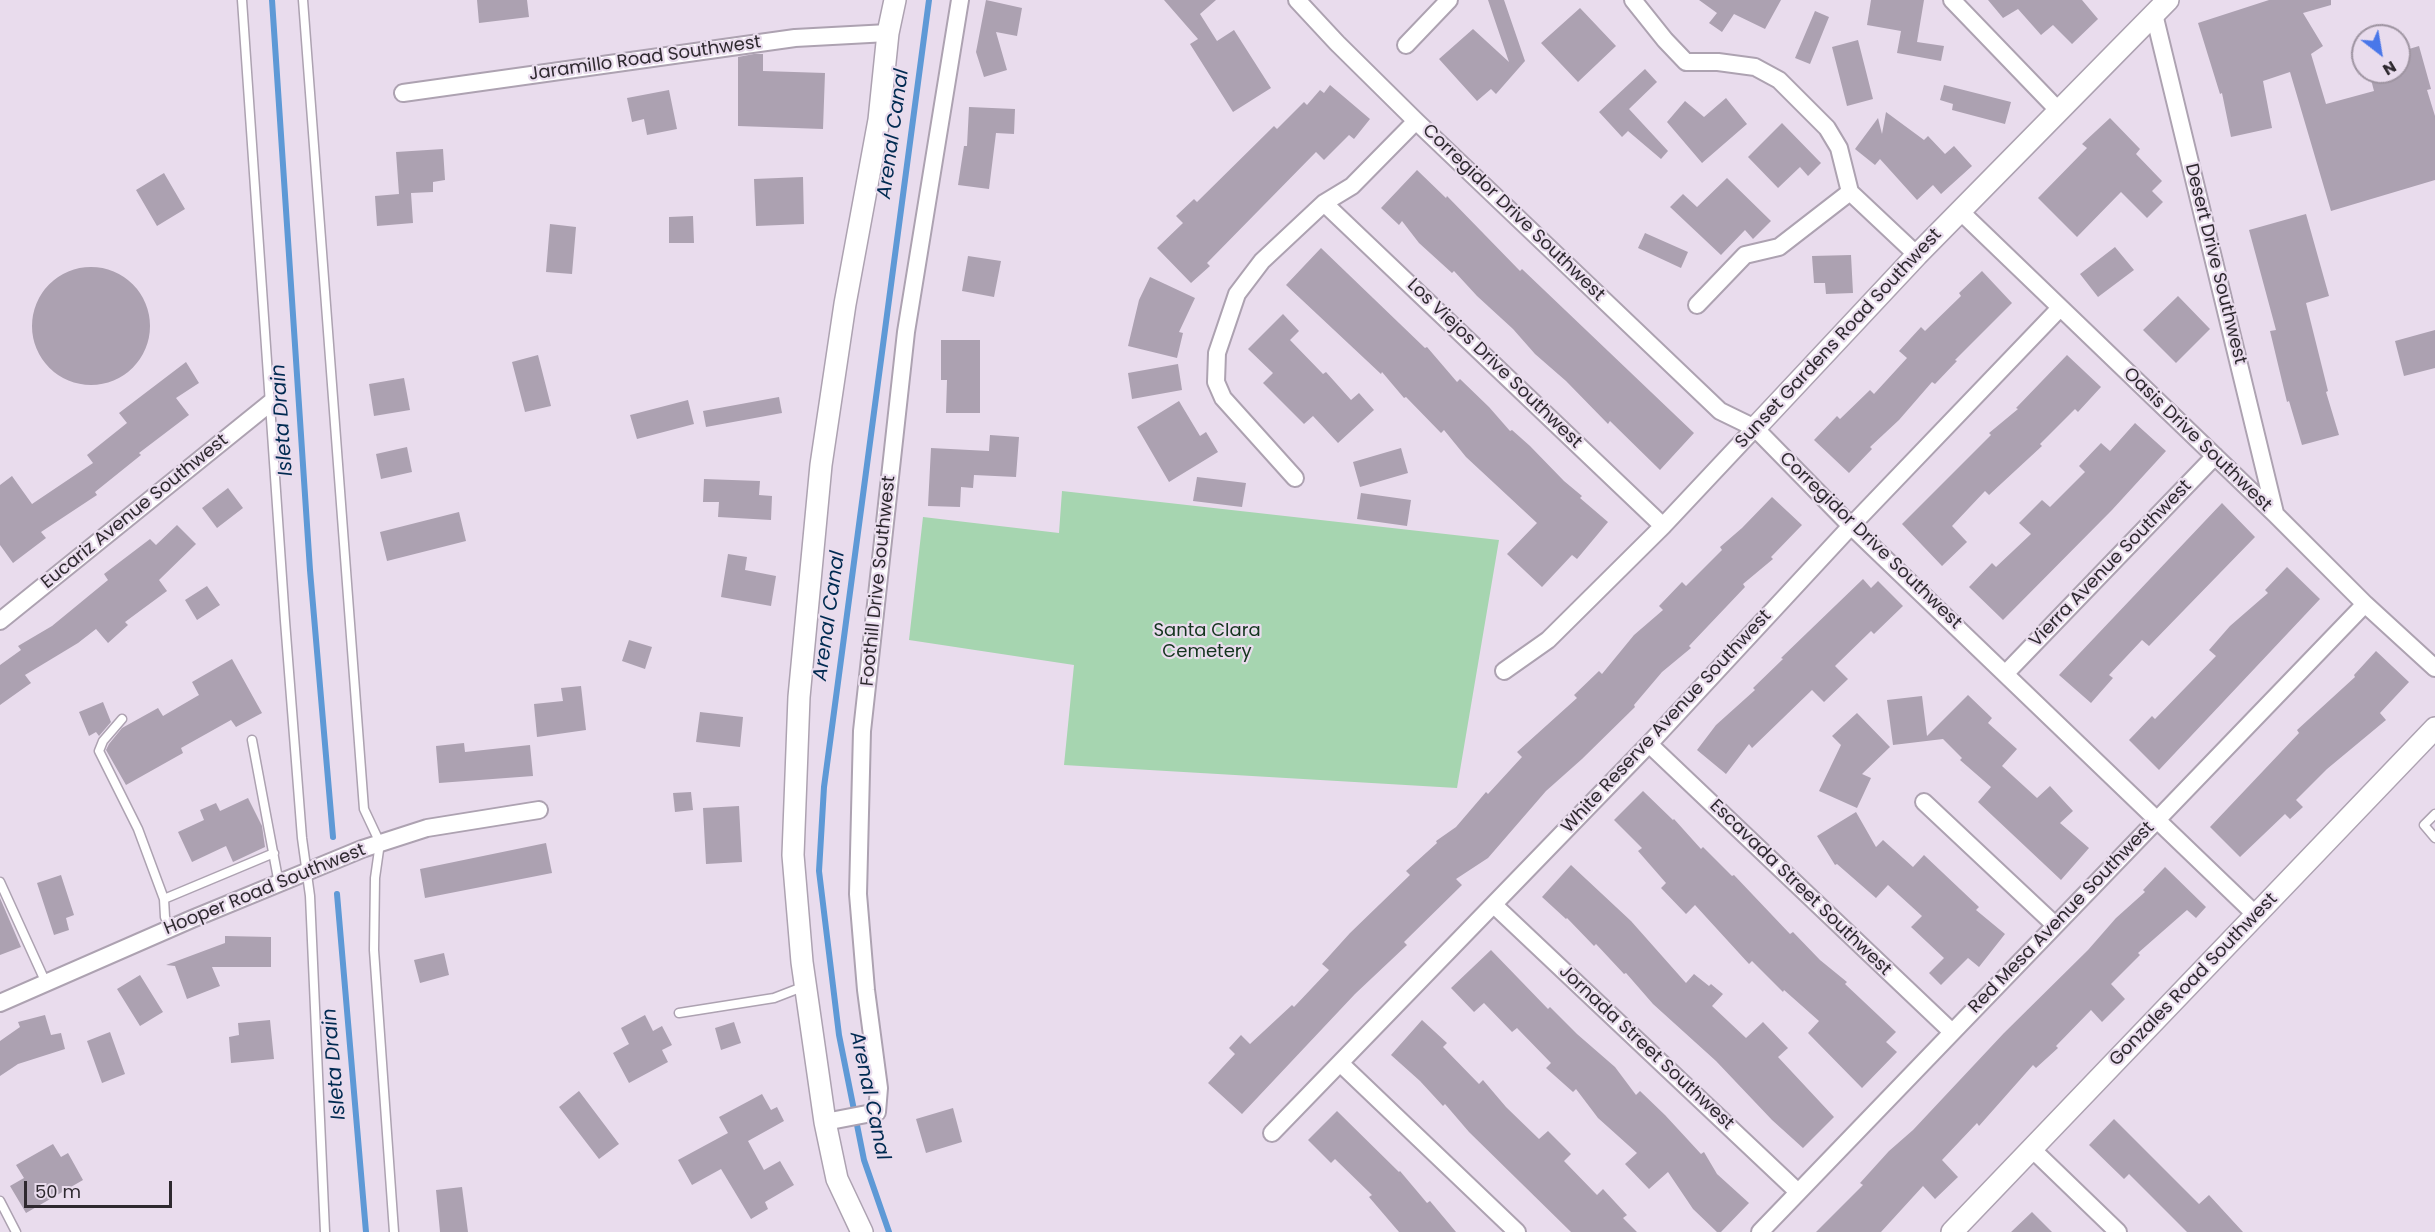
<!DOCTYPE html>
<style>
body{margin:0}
#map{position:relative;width:2435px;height:1232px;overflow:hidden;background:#e9dced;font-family:Poppins,sans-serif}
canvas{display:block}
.north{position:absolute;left:2351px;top:24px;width:60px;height:60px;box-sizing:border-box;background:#e9dced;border:2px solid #9e94a1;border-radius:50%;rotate:149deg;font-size:16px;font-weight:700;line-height:24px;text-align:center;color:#2e292f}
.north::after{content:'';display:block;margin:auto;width:21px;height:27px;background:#4977e9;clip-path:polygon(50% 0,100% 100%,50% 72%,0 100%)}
.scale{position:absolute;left:24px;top:1181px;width:148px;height:27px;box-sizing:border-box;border:3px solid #2e292f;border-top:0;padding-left:8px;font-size:18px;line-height:21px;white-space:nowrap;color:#2e292f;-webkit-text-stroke:4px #e9dced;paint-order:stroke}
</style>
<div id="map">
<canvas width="2435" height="1232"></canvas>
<div class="north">N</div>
<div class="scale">50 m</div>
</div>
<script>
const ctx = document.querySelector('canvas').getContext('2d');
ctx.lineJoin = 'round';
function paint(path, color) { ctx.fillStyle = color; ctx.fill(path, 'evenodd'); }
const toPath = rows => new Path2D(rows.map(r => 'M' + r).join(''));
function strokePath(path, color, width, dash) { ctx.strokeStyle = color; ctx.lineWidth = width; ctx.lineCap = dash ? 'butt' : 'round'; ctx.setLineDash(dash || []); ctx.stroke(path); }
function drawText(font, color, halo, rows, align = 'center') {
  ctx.font = font + ' Poppins,sans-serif'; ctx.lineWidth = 4.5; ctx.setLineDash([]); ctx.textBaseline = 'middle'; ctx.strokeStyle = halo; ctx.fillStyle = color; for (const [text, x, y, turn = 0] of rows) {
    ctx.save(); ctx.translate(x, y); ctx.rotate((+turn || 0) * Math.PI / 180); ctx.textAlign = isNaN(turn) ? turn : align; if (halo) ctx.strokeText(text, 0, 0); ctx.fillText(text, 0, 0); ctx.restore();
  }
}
const green = toPath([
 [1062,491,1499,540,1457,788,1064,765,1074,665,909,640,923,517,1059,533]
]);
const stream = toPath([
 [272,0,310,570,333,837],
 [337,894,366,1232],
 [889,1232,864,1160,839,1035,819,871,824,787,929,0]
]);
const building = toPath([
 [477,0,527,0,529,17,479,23],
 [986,0,1022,8,1017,36,996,32,1007,70,984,77,976,52],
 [1164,0,1216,0,1200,14,1217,41,1234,30,1271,88,1233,112,1190,44,1198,39],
 [1488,0,1504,0,1525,61,1496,94,1491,89,1477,101,1439,59,1473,29,1509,62],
 [1699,0,1781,0,1765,29,1734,14,1722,32,1709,23,1717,13],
 [1871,0,1924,0,1917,42,1944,46,1941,61,1897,53,1901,31,1867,25],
 [1988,0,2082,0,2098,19,2072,44,2053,25,2041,35,2018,9,2003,18],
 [2269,0,2331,0,2331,5,2303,13,2323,46,2311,54,2326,104,2374,91,2369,72,2399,72,2399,52,2419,46,2431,89,2427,90,2435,116,2435,180,2331,211,2290,72,2263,81,2272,128,2231,137,2222,93,2220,94,2198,23],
 [1580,8,1616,46,1578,82,1541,43],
 [1815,11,1829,17,1810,64,1795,58],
 [1858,40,1873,99,1847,106,1832,47],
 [754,54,763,54,763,71,825,73,823,129,738,126,738,57],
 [1645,69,1657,82,1629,109,1668,151,1661,159,1628,131,1622,137,1599,112],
 [1330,85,1370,119,1354,139,1349,135,1324,160,1316,152,1207,263,1210,266,1191,283,1157,248,1183,223,1176,216,1194,199,1197,202,1274,126,1277,129,1304,102,1307,105,1320,90,1324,93],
 [1944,85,2011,102,2005,124,1952,110,1953,104,1940,100],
 [669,90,677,129,647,135,644,119,632,122,627,98],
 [1726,98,1747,124,1702,163,1667,122,1685,101,1704,117],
 [969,107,1015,109,1014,134,996,133,989,189,958,185,964,146,967,146],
 [1886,112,1924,140,1928,136,1945,154,1954,146,1972,166,1941,194,1933,185,1917,200,1880,159,1875,165,1855,149,1878,118,1882,134],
 [2110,118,2140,149,2136,154,2162,181,2152,191,2163,202,2147,218,2121,192,2077,237,2038,198,2087,148,2082,144],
 [1782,123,1821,163,1808,176,1800,167,1778,188,1748,157],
 [443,149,445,180,433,182,433,192,411,193,413,223,377,226,375,196,399,194,396,152],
 [1417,170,1446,198,1447,196,1520,271,1522,269,1694,433,1660,470,1610,421,1608,424,1566,381,1535,354,1513,329,1477,296,1454,271,1452,273,1419,243,1402,221,1399,225,1381,208],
 [164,173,185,209,157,226,136,190],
 [803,177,804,224,756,226,754,179],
 [1727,178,1771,221,1753,239,1745,230,1721,255,1670,207,1683,194,1697,207],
 [2306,214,2329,296,2306,303,2328,391,2326,392,2339,435,2302,445,2289,401,2287,402,2270,331,2276,330,2249,230],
 [693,216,694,243,669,243,669,217],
 [550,224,576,227,572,274,546,272],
 [1645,233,1688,252,1681,268,1638,248],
 [2115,247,2134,270,2098,297,2080,274],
 [1321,248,1425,348,1427,347,1457,382,1460,379,1489,407,1510,431,1512,430,1530,446,1564,481,1582,496,1580,498,1608,522,1577,559,1572,555,1542,587,1507,554,1537,523,1466,457,1444,430,1441,433,1406,397,1404,398,1382,372,1381,374,1286,285],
 [1851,255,1853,293,1826,294,1825,283,1814,283,1812,256],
 [968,256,1001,261,994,297,962,291],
 '32 326a59 59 0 1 1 118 0a59 59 0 1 1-118 0Z',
 [1982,271,2012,303,1955,360,1957,361,1935,384,1932,382,1899,420,1870,447,1872,449,1849,473,1814,440,1837,416,1840,419,1870,390,1874,394,1907,358,1899,351,1921,327,1925,331,1961,296,1959,293],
 [1150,277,1195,298,1179,332,1183,333,1177,358,1128,346,1139,300],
 [2178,296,2210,329,2176,363,2143,330],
 [1283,314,1299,331,1290,340,1323,374,1326,372,1351,400,1359,393,1374,410,1338,443,1313,416,1304,424,1263,383,1273,373,1248,349],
 [2435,330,2435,368,2404,376,2395,341],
 [941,340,980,340,980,413,946,413,947,380,941,380],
 [538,355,551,406,525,412,512,362],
 [2067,355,2101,387,2078,412,2075,409,2040,444,2042,446,1989,495,1985,491,1952,526,1967,542,1942,566,1902,524,1991,435,1989,433,2018,409,2016,408],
 [186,362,199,383,176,398,189,415,139,453,141,455,95,492,97,495,41,532,46,538,13,563,0,545,0,485,12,476,32,504,93,463,87,455,127,423,119,413],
 [1178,364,1182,390,1132,399,1128,373],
 [404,378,410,410,374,416,369,384],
 [779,397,782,413,706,427,703,411],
 [688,400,694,424,637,439,630,415],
 [1179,401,1200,436,1206,432,1218,452,1169,482,1137,427],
 [2135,423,2166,451,2112,510,2003,620,1969,587,1992,563,1996,567,2031,534,2019,523,2042,500,2050,507,2085,472,2079,466,2101,443,2110,451],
 [990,435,1019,437,1016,477,974,475,973,488,961,487,960,507,928,506,931,448,989,451],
 [407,447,412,472,381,479,376,454],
 [1401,448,1408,473,1360,487,1353,462],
 [1197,477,1246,483,1242,507,1193,501],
 [704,479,760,481,759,495,772,496,771,520,718,517,719,502,703,502],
 [228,488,243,508,217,528,202,508],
 [1361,493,1411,500,1407,526,1357,519],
 [1772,497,1802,525,1771,557,1773,559,1743,584,1745,587,1689,646,1691,648,1662,672,1634,705,1635,707,1582,759,1546,791,1488,858,1456,879,1462,885,1404,942,1407,945,1355,994,1242,1114,1208,1083,1235,1054,1229,1048,1241,1035,1250,1044,1292,1005,1294,1007,1329,970,1322,964,1350,933,1410,875,1406,871,1437,843,1436,841,1456,827,1486,792,1488,794,1522,757,1517,752,1577,698,1574,695,1599,671,1602,674,1634,635,1663,610,1659,606,1682,582,1686,586,1722,550,1720,547,1742,528],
 [2222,503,2255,537,2149,646,2142,640,2109,675,2113,678,2091,703,2059,675],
 [459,512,466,541,387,561,380,532],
 [177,525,196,544,159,580,167,591,125,622,128,625,108,643,96,629,78,643,25,675,31,683,0,705,0,665,21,650,18,646,52,626,108,580,104,574,150,539,156,545],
 [728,554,747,557,745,570,776,576,771,606,721,597],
 [2287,567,2320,599,2159,770,2129,740,2152,716,2155,719,2216,656,2209,650,2230,626,2268,593,2265,590],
 [1863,579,1871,588,1878,581,1903,606,1874,634,1871,631,1835,666,1848,679,1824,702,1812,690,1752,748,1749,744,1726,774,1697,750,1716,725,1755,690,1753,688,1783,659,1781,658],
 [207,586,220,605,197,620,185,600],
 [629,640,652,647,645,669,622,661],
 [2376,651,2409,682,2380,713,2386,720,2327,769,2296,800,2303,807,2290,819,2285,814,2240,857,2210,827,2299,733,2297,730,2355,677,2354,675],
 [232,659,262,713,236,727,231,720,181,748,183,753,126,785,106,750,109,744,122,728,158,708,163,716,199,695,192,682],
 [581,686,586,730,537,737,534,704,563,701,561,688],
 [1968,695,1992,718,1988,723,2017,749,2002,766,2037,798,2050,786,2073,811,2060,823,2089,848,2061,880,1978,802,1991,787,1960,760,1962,758,1943,739,1893,745,1887,700,1922,696,1927,736],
 [103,702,111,722,99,736,96,732,89,736,79,712],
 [700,712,743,717,740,747,696,742],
 [1857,713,1890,747,1862,774,1871,778,1857,808,1819,791,1841,745,1832,736],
 [464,743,465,752,530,745,533,776,439,783,436,746],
 [1643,791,1673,820,1674,819,1701,849,1703,847,1732,876,1734,875,1790,934,1793,932,1820,960,1847,982,1845,984,1896,1032,1886,1042,1897,1052,1862,1088,1808,1033,1819,1021,1784,990,1783,992,1752,961,1749,964,1695,905,1686,914,1661,888,1666,883,1638,851,1642,848,1614,820],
 [691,792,693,810,675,812,673,793],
 [248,798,262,826,265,847,233,862,226,846,192,862,178,832,204,820,200,810,216,803,220,811],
 [739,806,742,862,706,864,703,808],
 [1856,812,1876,847,1883,840,1913,867,1924,855,1979,907,1976,910,2005,934,1979,967,1968,958,1941,985,1929,973,1944,958,1911,927,1922,916,1888,885,1876,898,1837,864,1835,865,1817,836],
 [546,843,552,873,425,898,420,869],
 [1571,865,1631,921,1686,983,1694,974,1709,986,1711,984,1723,994,1712,1006,1746,1038,1763,1022,1788,1048,1778,1057,1834,1117,1803,1148,1772,1120,1716,1061,1653,1004,1626,973,1624,974,1596,944,1594,946,1567,918,1566,919,1542,897],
 [2165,867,2206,907,2196,918,2187,910,2138,953,2140,955,2111,984,2125,999,2102,1022,2091,1010,2056,1046,2058,1048,2036,1068,2033,1065,1979,1126,1977,1123,1942,1160,1958,1177,1935,1199,1923,1186,1881,1232,1816,1232,1863,1185,1860,1183,1889,1151,1913,1130,2004,1033,2088,950,2116,918,2145,892,2143,890],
 [61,875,74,915,66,918,69,930,54,935,37,883],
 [0,898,21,947,0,955],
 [225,936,271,937,271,967,212,967,220,986,187,999,175,966,166,965,225,943],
 [1491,950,1548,1009,1550,1007,1577,1034,1615,1067,1636,1095,1640,1091,1665,1115,1701,1154,1704,1152,1717,1174,1749,1203,1721,1232,1717,1232,1693,1209,1668,1172,1649,1189,1625,1164,1637,1153,1598,1118,1576,1089,1573,1092,1546,1068,1551,1063,1517,1028,1512,1032,1484,1003,1474,1012,1451,988],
 [444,953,449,975,420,983,414,960],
 [140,975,163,1012,140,1026,117,989],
 [45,1015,51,1035,61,1033,65,1049,18,1064,0,1076,0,1041,20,1027,18,1022],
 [645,1015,653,1031,662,1026,672,1045,662,1050,668,1062,629,1083,613,1053,629,1044,621,1028],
 [270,1020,274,1059,231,1063,229,1037,239,1035,238,1023],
 [1422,1020,1447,1043,1443,1047,1479,1084,1483,1080,1506,1107,1539,1139,1548,1131,1571,1154,1564,1161,1597,1195,1603,1189,1627,1215,1623,1218,1637,1232,1571,1232,1469,1132,1445,1104,1443,1106,1420,1081,1391,1055],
 [734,1022,741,1043,721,1050,715,1028],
 [110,1032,125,1074,102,1083,87,1041],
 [579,1091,619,1144,599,1159,559,1107],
 [762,1094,771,1110,777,1107,784,1121,748,1141,764,1170,780,1161,794,1185,765,1202,768,1209,751,1219,721,1169,692,1185,678,1160,728,1133,719,1117],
 [953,1108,962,1142,926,1153,916,1119],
 [1337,1111,1399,1172,1400,1171,1427,1203,1430,1201,1456,1232,1399,1232,1369,1197,1372,1195,1335,1159,1331,1163,1308,1140],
 [2114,1119,2199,1204,2209,1195,2243,1232,2187,1232,2129,1174,2124,1179,2089,1145],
 [53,1144,61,1157,68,1153,83,1180,26,1213,10,1186,24,1178,16,1165],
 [462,1187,468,1232,440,1232,436,1190],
 [2032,1212,2052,1232,2011,1232]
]);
const service = toPath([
 [242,0,285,621,302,838,310,896,325,1232],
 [303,0,364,809,380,843,375,878,374,950,394,1232],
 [122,719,103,741,99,751,138,829,164,899,165,917,170,929],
 [252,740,279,884],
 [2435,814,2424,825,2435,838],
 [0,882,46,983],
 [164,899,274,853],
 [679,1013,774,998,805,986],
 [0,1201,16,1232]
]);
const minor = toPath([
 [1297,0,1337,43,1416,121,1720,411,1755,428,1851,526,2256,915],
 [1633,0,1665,40,1686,62,1718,62,1755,67,1779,80,1827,128,1839,148,1850,192,1917,255],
 [1952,0,2058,110],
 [2154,14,2275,513],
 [1406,45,1449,0],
 [403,93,795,38,888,33],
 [1324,203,1663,526],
 [1960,211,2275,514,2365,604,2435,668],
 [1697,305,1745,255,1779,247,1850,192],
 [1295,478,1223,398,1216,382,1217,353,1237,294,1262,261,1324,203,1352,186,1416,121],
 [0,621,270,403],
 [1504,671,1548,640,1663,526,1755,428],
 [2006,673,2215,456],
 [1649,744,1952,1032],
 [1924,802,2055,925],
 [1494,905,1798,1192],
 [0,1003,192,919,362,849,427,828,539,810],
 [1340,1063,1517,1232],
 [825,1122,877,1112,879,1088,866,990,858,894,862,731,906,332,960,0],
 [1272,1133,1649,744,1851,526,2060,308],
 [2032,1149,2118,1232],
 [1760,1232,2365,604]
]);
const tertiary = toPath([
 [1755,428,1917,255,2168,0],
 [862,1232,837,1179,825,1122,802,962,793,855,799,697,821,465,845,304,879,120,888,33,895,0],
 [1952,1232,2435,728]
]);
const streetNames = [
 ["Jaramillo Road Southwest",645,59,-8],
 ["Corregidor Drive Southwest",1513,213,44],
 ["Desert Drive Southwest",2215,264,76],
 ["Sunset Gardens Road Southwest",1839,339,-47],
 ["Los Viejos Drive Southwest",1494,364,44],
 ["Oasis Drive Southwest",2197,440,44],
 ["Eucariz Avenue Southwest",135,512,-39],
 ["Corregidor Drive Southwest",1870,541,44],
 ["Vierra Avenue Southwest",2111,564,-46],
 ["Foothill Drive Southwest",879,581,-84],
 ["White Reserve Avenue Southwest",1667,722,-47],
 ["Escavada Street Southwest",1800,888,44],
 ["Hooper Road Southwest",265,890,-22],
 ["Red Mesa Avenue Southwest",2062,918,-46],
 ["Gonzales Road Southwest",2194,980,-46],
 ["Jornada Street Southwest",1646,1048,43]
];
const parkNames = [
 ["Santa Clara",1207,631],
 ["Cemetery",1207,652]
];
const waterNames = [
 ["Arenal Canal",894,134,-82],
 ["Isleta Drain",283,420,-94],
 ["Arenal Canal",830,616,-82],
 ["Isleta Drain",335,1064,-95],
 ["Arenal Canal",869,1096,78]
];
paint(green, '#a6d5b0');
strokePath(stream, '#5e99d6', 6);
paint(building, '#aca1b1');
strokePath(service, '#ada2b1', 11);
strokePath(minor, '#ada2b1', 20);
strokePath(tertiary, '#ada2b1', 24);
strokePath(service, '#fff', 8);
strokePath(minor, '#fff', 16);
strokePath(tertiary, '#fff', 21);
drawText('18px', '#2e292f', '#e9dced', streetNames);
drawText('18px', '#13341d', '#e9dced', parkNames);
drawText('italic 20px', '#002a51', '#e9dced', waterNames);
</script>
